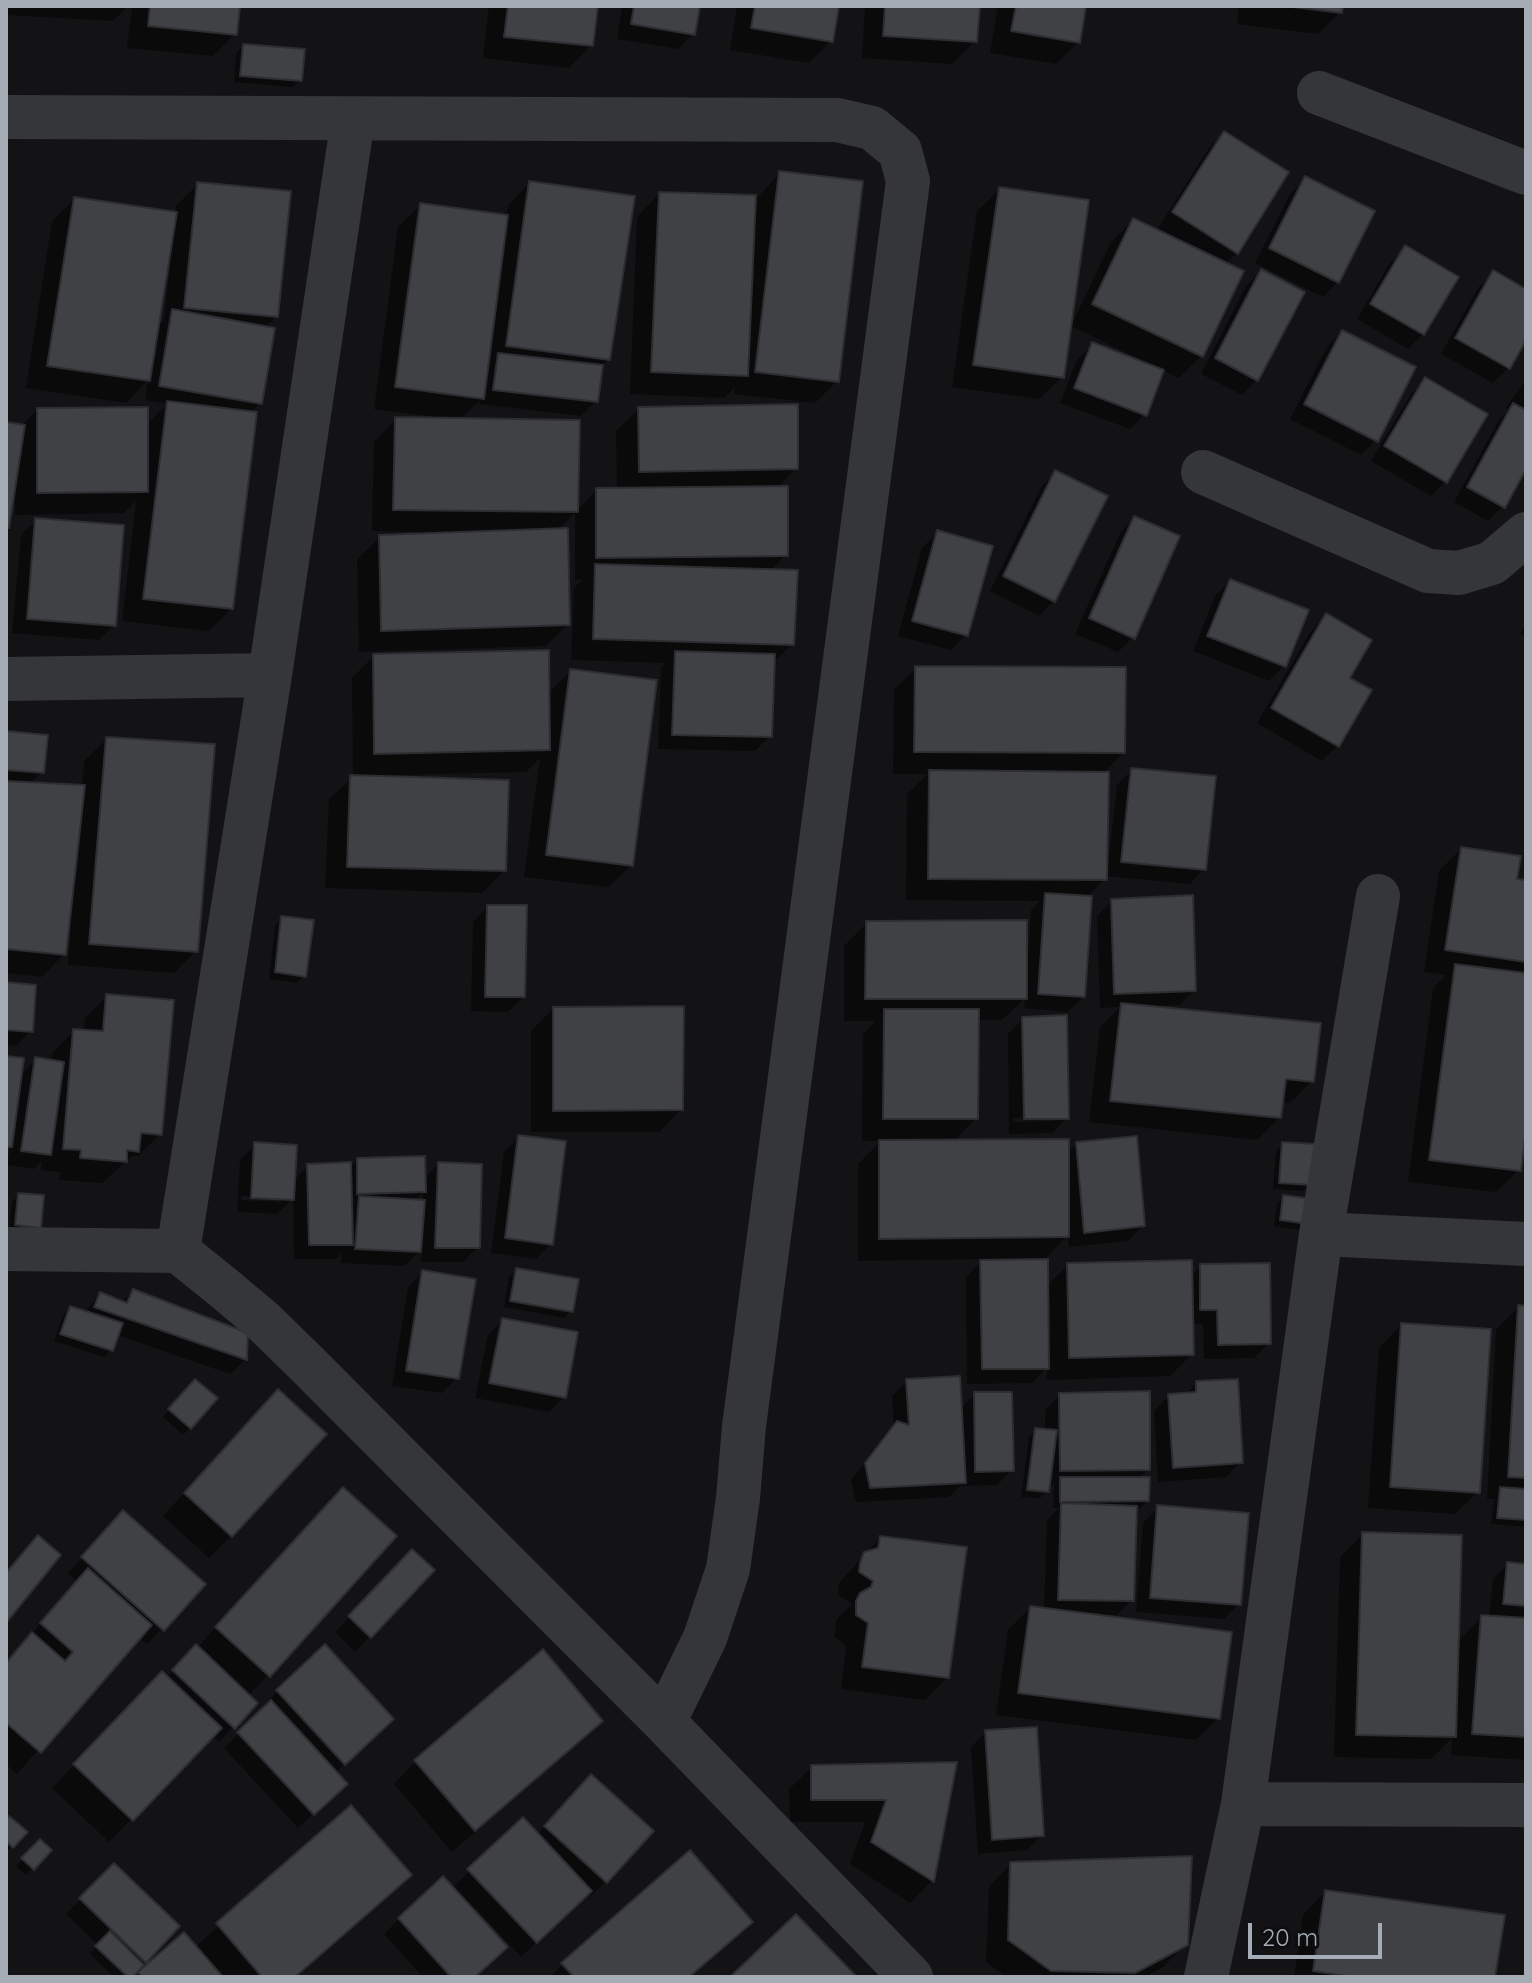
<!DOCTYPE html>
<style>
body{margin:0}
#map{position:relative;width:1532px;height:1983px;overflow:hidden;background:#131315;font-family:Quicksand,sans-serif}
canvas{display:block}
.frame{position:absolute;inset:0;border:8px solid #a5acb5;pointer-events:none}
.scale{position:absolute;left:1248px;top:1923px;width:134px;height:36px;box-sizing:border-box;border:4px solid #a5acb5;border-top:0;padding-left:10px;font-size:24px;line-height:28px;white-space:nowrap;color:#a5acb5;-webkit-text-stroke:6px #0e0e10;paint-order:stroke}
</style>
<div id="map">
<canvas width="1532" height="1983"></canvas>
<div class="frame"></div>
<div class="scale">20 m</div>
</div>
<script>
const ctx = document.querySelector('canvas').getContext('2d');
ctx.lineJoin = 'round';
function paint(path, color) { ctx.fillStyle = color; ctx.fill(path, 'evenodd'); }
const toPath = rows => new Path2D(rows.map(r => 'M' + r).join(''));
function strokePath(path, color, width, dash) { ctx.strokeStyle = color; ctx.lineWidth = width; ctx.lineCap = dash ? 'butt' : 'round'; ctx.setLineDash(dash || []); ctx.stroke(path); }
const shadow = toPath([
 [6,6,128,6,113,21,6,15],
 [132,6,238,6,235,34,213,56,127,48],
 [489,6,596,6,591,45,569,68,483,58],
 [622,6,698,6,693,34,678,49,617,39],
 [737,6,837,6,831,41,809,63,730,50],
 [865,6,978,6,975,41,952,64,862,58],
 [998,6,1084,6,1078,42,1056,64,990,53],
 [1239,6,1341,6,1340,12,1318,34,1237,24],
 [243,46,300,80,293,87,234,82,236,53],
 [1224,133,1237,253,1225,264,1201,356,1179,378,1162,370,1145,414,1130,429,1060,403,1077,360,1092,345,1142,364,1143,361,1071,326,1111,242,1133,220,1164,235,1165,232,1158,228,1209,148],
 [780,173,837,381,815,403,734,394,735,387,724,398,630,394,637,217,659,194,757,198],
 [1305,179,1338,282,1323,297,1255,263,1290,194],
 [530,183,609,359,601,366,596,401,581,416,479,404,480,400,459,420,576,511,597,490,617,490,616,431,639,409,796,468,776,489,786,555,770,571,792,644,773,663,770,736,755,751,658,749,661,668,666,663,571,660,574,588,582,580,575,580,575,513,557,531,568,624,546,646,359,652,357,559,380,537,419,536,418,532,372,531,374,442,396,419,436,420,436,417,374,409,398,227,421,205,506,216,508,205],
 [198,184,276,317,265,328,260,403,250,413,231,609,209,631,122,621,136,501,124,513,15,515,15,493,13,493,6,529,6,424,21,426,37,410,146,425,167,404,145,400,148,380,126,403,26,388,52,221,75,199,175,214,176,206],
 [166,265,170,265,164,320,156,328],
 [1000,189,1062,377,1039,399,952,387,977,211],
 [1405,248,1423,334,1408,349,1357,319,1390,263],
 [1261,271,1256,380,1242,395,1201,374,1246,286],
 [1493,273,1526,291,1526,336,1508,368,1493,383,1441,354,1478,288],
 [1342,332,1376,440,1361,455,1290,419,1327,347],
 [1426,379,1446,481,1431,496,1371,461,1411,394],
 [1526,379,1526,465,1503,506,1488,521,1454,502,1499,420,1509,410,1506,408],
 [1056,472,1054,601,1039,616,990,591,1041,487],
 [1135,518,1133,637,1118,652,1075,634,1120,533],
 [36,520,114,625,99,640,12,633,21,535],
 [937,533,966,635,951,650,898,636,922,548],
 [1230,581,1284,666,1269,681,1193,651,1215,596],
 [1326,616,1348,679,1369,691,1337,746,1322,761,1257,723,1311,631],
 [1526,626,1526,638,1520,633],
 [374,656,547,694,571,671,631,865,609,887,524,877,540,758,526,772,395,775,395,778,504,871,482,893,325,888,329,799,353,777,352,678],
 [916,668,1123,753,1102,774,1105,866,1108,866,1117,785,1132,770,1204,869,1190,884,1105,876,1105,879,1087,897,1083,997,1068,1012,1024,1008,1025,998,1002,1020,977,1020,976,1118,953,1142,1067,1153,1076,1144,1143,1226,1128,1241,1069,1247,1068,1235,1043,1261,1046,1286,1068,1265,1191,1276,1201,1266,1269,1343,1254,1358,1204,1359,1203,1324,1191,1324,1192,1354,1170,1376,1047,1380,1047,1368,1032,1383,967,1384,966,1277,984,1259,858,1261,858,1164,881,1141,862,1141,863,1034,876,1021,844,1021,844,946,867,923,1028,957,1031,910,1040,901,906,900,907,794,928,774,893,774,894,690],
 [6,733,42,772,30,784,82,787,84,761,107,739,196,951,174,973,68,965,71,922,68,921,64,954,42,977,6,973],
 [1461,849,1515,881,1526,882,1526,1115,1519,1170,1496,1192,1408,1182,1433,988,1446,975,1424,972,1439,871],
 [1112,901,1194,990,1179,1005,1158,1006,1158,1008,1312,1081,1290,1103,1281,1102,1279,1118,1257,1140,1089,1122,1100,1027,1120,1007,1100,1008,1097,916],
 [488,907,523,997,508,1012,471,1011,473,922],
 [282,918,304,976,297,983,269,979,275,925],
 [6,984,31,1031,16,1046,6,1045],
 [107,996,160,1134,138,1156,132,1156,102,1183,59,1180,60,1172,41,1170,42,1161,34,1169,7,1165,10,1146,6,1150,6,1058,20,1075,36,1059,51,1062,52,1053,74,1031,83,1031,85,1018],
 [553,1009,681,1109,659,1132,531,1132,531,1031],
 [1023,1019,1067,1118,1052,1133,1009,1134,1008,1034],
 [1054,1117,1054,1121,1014,1122,1013,1118],
 [519,1137,551,1244,536,1259,491,1253,504,1152],
 [1283,1144,1310,1184,1303,1191,1273,1189,1276,1151],
 [255,1145,293,1181,308,1166,349,1168,358,1160,424,1179,438,1164,478,1247,463,1262,421,1262,422,1249,404,1266,341,1263,342,1253,336,1259,294,1259,293,1198,277,1214,237,1212,240,1160],
 [423,1192,423,1202,414,1202],
 [241,1196,281,1198,281,1202,241,1200],
 [19,1195,39,1227,9,1232,12,1202],
 [1284,1197,1306,1223,1299,1230,1274,1226,1277,1204],
 [516,1270,571,1311,564,1318,504,1307,509,1277],
 [423,1272,457,1378,442,1393,392,1386,408,1287],
 [133,1291,246,1335,245,1360,230,1374,117,1335,111,1350,104,1357,54,1341,63,1315,70,1308,84,1313,100,1294,121,1303],
 [1518,1307,1526,1308,1526,1527,1491,1524,1494,1499,1487,1499,1496,1330],
 [503,1320,564,1397,549,1412,475,1398,488,1335],
 [1401,1325,1478,1492,1455,1514,1368,1508,1379,1348],
 [907,1381,960,1409,975,1394,1012,1470,997,1485,960,1486,949,1497,856,1502,851,1480,894,1427,892,1396],
 [1197,1383,1241,1462,1226,1477,1158,1482,1154,1411,1169,1396,1185,1395],
 [189,1389,190,1428,183,1435,163,1417],
 [1060,1395,1148,1469,1138,1479,1147,1501,1140,1508,1135,1508,1132,1600,1117,1615,1107,1615,1107,1618,1218,1718,1196,1740,996,1715,1008,1630,1030,1608,1044,1610,1047,1520,1059,1508,1053,1508,1054,1485,1048,1485,1047,1491,1040,1498,1021,1497,1029,1437,1036,1430,1045,1431,1045,1410],
 [256,1414,231,1536,209,1558,163,1516],
 [1158,1508,1239,1604,1224,1619,1136,1612,1143,1523],
 [321,1511,268,1675,248,1696,233,1727,219,1742,212,1736,109,1842,52,1788,140,1696,166,1678,197,1648],
 [109,1528,203,1584,147,1644,139,1637,17,1774,6,1764,6,1662,78,1582,68,1573],
 [1363,1534,1457,1642,1482,1617,1489,1617,1493,1579,1508,1564,1526,1566,1526,1760,1451,1755,1452,1738,1431,1759,1334,1757,1340,1557],
 [880,1538,948,1677,925,1700,841,1689,846,1646,835,1637,836,1620,852,1604,838,1595,839,1583],
 [397,1567,432,1570,355,1652,335,1632],
 [278,1691,377,1734,335,1773,330,1798,298,1828,224,1748,265,1708,263,1706],
 [601,1721,452,1852,394,1784,416,1761],
 [986,1732,1042,1835,1027,1850,978,1854,971,1747],
 [955,1765,932,1881,910,1903,850,1864,865,1822,790,1822,789,1789,812,1767],
 [576,1792,606,1881,591,1896,587,1893,521,1957,476,1909,474,1912,474,1977,423,1977,384,1934,399,1919,452,1888,523,1820,537,1835],
 [351,1808,409,1874,296,1977,136,1977,183,1935,194,1948],
 [6,1822,25,1832,6,1853],
 [40,1841,50,1850,26,1875,16,1866],
 [1011,1864,1186,1944,1163,1967,1145,1977,1007,1977,986,1962,989,1887],
 [114,1866,178,1927,130,1977,114,1977,90,1954,98,1945,66,1914],
 [1325,1892,1493,1977,1294,1977,1303,1915],
 [750,1922,690,1977,550,1977,563,1964]
]);
const building = toPath([
 [150,6,240,6,237,35,148,26,150,6],
 [508,6,598,6,593,46,504,37,508,6],
 [634,6,700,6,695,35,631,24,634,6],
 [755,6,839,6,833,42,751,28,755,6],
 [885,6,980,6,977,42,883,36,885,6],
 [1016,6,1086,6,1080,43,1011,31,1016,6],
 [1285,6,1343,6,1342,13,1285,6],
 [243,44,305,49,302,81,240,76,243,44],
 [1224,131,1289,172,1238,254,1172,212,1224,131],
 [779,171,863,181,839,382,755,372,779,171],
 [1305,176,1375,211,1339,283,1269,248,1305,176],
 [529,181,635,196,610,360,506,346,529,181],
 [197,182,291,191,278,317,184,308,197,182],
 [999,187,1089,200,1064,378,973,365,999,187],
 [659,192,756,195,748,376,651,372,659,192],
 [74,197,177,212,150,381,47,366,74,197],
 [420,203,508,215,484,399,395,387,420,203],
 [1133,218,1244,271,1203,357,1092,304,1133,218],
 [1405,245,1459,277,1424,335,1370,304,1405,245],
 [1261,269,1305,292,1258,381,1215,358,1261,269],
 [1493,270,1526,289,1526,340,1510,369,1455,338,1493,270],
 [172,309,275,328,262,404,159,386,172,309],
 [1342,330,1416,367,1378,442,1304,404,1342,330],
 [1092,342,1164,370,1147,416,1074,388,1092,342],
 [498,353,603,365,598,402,493,390,498,353],
 [1425,377,1488,414,1447,483,1384,446,1425,377],
 [167,401,257,412,233,609,143,599,167,401],
 [1513,403,1526,410,1526,469,1505,508,1467,487,1513,403],
 [798,404,798,469,639,472,638,407,798,404],
 [148,407,148,492,37,493,37,408,148,407],
 [395,417,580,420,578,512,393,510,395,417],
 [6,422,25,425,9,528,6,528,6,422],
 [1055,470,1108,496,1055,602,1003,576,1055,470],
 [788,486,788,556,596,558,596,488,788,486],
 [1134,516,1180,536,1135,639,1089,618,1134,516],
 [35,518,124,525,116,626,27,619,35,518],
 [568,528,570,625,381,631,379,535,568,528],
 [937,530,993,546,968,636,912,621,937,530],
 [595,564,798,570,794,645,593,639,595,564],
 [1230,579,1309,610,1286,667,1207,636,1230,579],
 [1326,613,1372,640,1350,678,1372,690,1339,747,1271,708,1326,613],
 [549,650,550,750,374,754,373,654,549,650],
 [675,651,775,654,772,737,672,735,675,651],
 [915,666,1126,667,1125,753,914,752,915,666],
 [570,669,657,680,633,866,546,855,570,669],
 [6,731,48,735,44,773,6,770,6,731],
 [106,737,215,744,198,952,89,944,106,737],
 [1131,768,1216,776,1206,870,1121,862,1131,768],
 [929,770,1109,772,1107,880,928,879,929,770],
 [350,775,509,780,506,871,347,867,350,775],
 [6,781,85,785,66,955,6,949,6,781],
 [1461,847,1521,856,1517,879,1526,880,1526,962,1445,950,1461,847],
 [1045,893,1092,896,1085,997,1038,994,1045,893],
 [1193,895,1196,991,1114,994,1111,899,1193,895],
 [487,905,527,905,525,997,485,997,487,905],
 [281,916,314,920,306,977,275,972,281,916],
 [1027,920,1027,999,865,999,866,921,1027,920],
 [1455,964,1526,973,1526,1130,1521,1171,1429,1160,1455,964],
 [6,982,36,985,33,1032,6,1030,6,982],
 [106,994,174,1000,162,1135,141,1133,139,1152,127,1150,127,1162,80,1158,81,1150,63,1149,73,1029,103,1031,106,994],
 [1121,1003,1321,1023,1314,1082,1286,1079,1281,1118,1110,1101,1121,1003],
 [684,1006,683,1110,553,1111,553,1007,684,1006],
 [884,1009,979,1009,978,1119,883,1119,884,1009],
 [1067,1015,1069,1119,1024,1119,1022,1017,1067,1015],
 [6,1056,24,1058,12,1147,6,1147,6,1056],
 [35,1057,64,1062,51,1155,21,1151,35,1057],
 [518,1135,566,1141,553,1245,505,1238,518,1135],
 [1137,1136,1145,1226,1084,1233,1076,1142,1137,1136],
 [1069,1139,1069,1237,879,1239,879,1140,1069,1139],
 [254,1142,297,1145,294,1200,251,1198,254,1142],
 [1282,1142,1315,1144,1312,1185,1279,1183,1282,1142],
 [425,1156,426,1192,357,1194,357,1158,425,1156],
 [351,1162,353,1245,309,1245,307,1164,351,1162],
 [438,1162,482,1164,480,1248,435,1248,438,1162],
 [18,1193,44,1195,41,1228,15,1225,18,1193],
 [1283,1195,1312,1199,1308,1224,1280,1220,1283,1195],
 [359,1196,425,1200,421,1252,355,1249,359,1196],
 [1048,1259,1049,1369,982,1369,980,1260,1048,1259],
 [1192,1260,1194,1355,1069,1358,1067,1263,1192,1260],
 [1270,1263,1271,1344,1218,1345,1217,1310,1200,1310,1200,1264,1270,1263],
 [516,1268,579,1279,573,1312,510,1301,516,1268],
 [422,1270,476,1279,459,1379,406,1371,422,1270],
 [133,1289,248,1333,247,1360,94,1307,100,1292,127,1303,133,1289],
 [1518,1305,1526,1306,1526,1478,1508,1477,1518,1305],
 [70,1306,123,1323,113,1351,60,1334,70,1306],
 [502,1318,578,1332,566,1398,489,1383,502,1318],
 [1401,1323,1491,1329,1480,1493,1390,1487,1401,1323],
 [960,1376,966,1483,870,1488,865,1463,897,1421,909,1425,906,1379,960,1376],
 [195,1379,218,1398,191,1429,168,1409,195,1379],
 [1238,1379,1243,1463,1173,1468,1168,1394,1196,1392,1196,1381,1238,1379],
 [278,1389,327,1434,232,1537,184,1493,278,1389],
 [1150,1391,1150,1470,1060,1471,1059,1393,1150,1391],
 [974,1392,1012,1392,1014,1471,975,1472,974,1392],
 [1035,1428,1057,1430,1049,1492,1027,1490,1035,1428],
 [1060,1477,1150,1477,1149,1501,1060,1502,1060,1477],
 [343,1487,397,1536,270,1677,215,1627,343,1487],
 [1500,1487,1526,1489,1526,1520,1497,1518,1500,1487],
 [1061,1503,1137,1506,1134,1601,1058,1600,1061,1503],
 [1157,1505,1249,1513,1241,1605,1150,1598,1157,1505],
 [123,1510,206,1584,164,1631,81,1557,123,1510],
 [1362,1532,1462,1535,1456,1737,1356,1735,1362,1532],
 [38,1535,61,1555,6,1623,6,1573,38,1535],
 [880,1536,967,1547,949,1678,862,1667,868,1623,856,1615,856,1601,860,1593,871,1587,873,1581,859,1572,860,1563,864,1552,878,1548,880,1536],
 [412,1549,435,1570,371,1638,348,1616,412,1549],
 [1507,1562,1526,1564,1526,1606,1503,1604,1507,1562],
 [88,1568,152,1625,41,1753,6,1723,6,1663,32,1632,65,1661,73,1652,40,1623,88,1568],
 [1030,1606,1232,1632,1220,1719,1018,1693,1030,1606],
 [1481,1615,1526,1618,1526,1737,1472,1734,1481,1615],
 [196,1644,258,1703,235,1729,172,1670,196,1644],
 [325,1644,394,1719,345,1765,276,1690,325,1644],
 [543,1649,603,1721,475,1831,414,1760,543,1649],
 [162,1671,222,1728,133,1821,73,1764,162,1671],
 [271,1700,348,1784,314,1815,237,1732,271,1700],
 [1037,1727,1044,1836,992,1840,985,1730,1037,1727],
 [957,1762,934,1882,871,1842,886,1800,811,1800,811,1765,957,1762],
 [591,1774,654,1831,607,1883,544,1826,591,1774],
 [351,1805,412,1875,295,1977,262,1977,216,1923,351,1805],
 [9,1816,28,1832,13,1848,6,1841,6,1820,9,1816],
 [523,1817,592,1891,537,1943,467,1869,523,1817],
 [40,1839,52,1850,34,1870,21,1858,40,1839],
 [690,1850,753,1922,689,1977,574,1977,561,1963,690,1850],
 [1192,1856,1188,1945,1135,1973,1051,1971,1008,1940,1010,1862,1192,1856],
 [114,1863,180,1926,146,1963,79,1898,114,1863],
 [443,1876,508,1947,475,1977,451,1977,398,1918,443,1876],
 [1325,1890,1505,1915,1495,1977,1353,1977,1313,1971,1325,1890],
 [796,1914,857,1977,730,1977,796,1914],
 [110,1931,144,1965,133,1977,128,1977,95,1946,110,1931],
 [184,1932,223,1977,142,1977,138,1972,184,1932]
]);
const minor = toPath([
 [1319,93,1526,173],
 [6,117,837,120,872,128,900,151,908,181,744,1426,738,1498,728,1569,705,1638,664,1722],
 [1203,472,1428,571,1459,573,1492,563,1526,534],
 [6,679,270,675],
 [1321,1234,1526,1244],
 [6,1249,178,1251,225,1289,262,1320,304,1361,664,1722,911,1977],
 [178,1251,270,675,353,119],
 [1243,1804,1526,1805],
 [1206,1977,1243,1804,1321,1234,1378,896]
]);
paint(shadow, '#0007');
paint(building, '#3f4145');
strokePath(building, '#2d2e31', 2);
strokePath(minor, '#34363a', 44);
</script>
